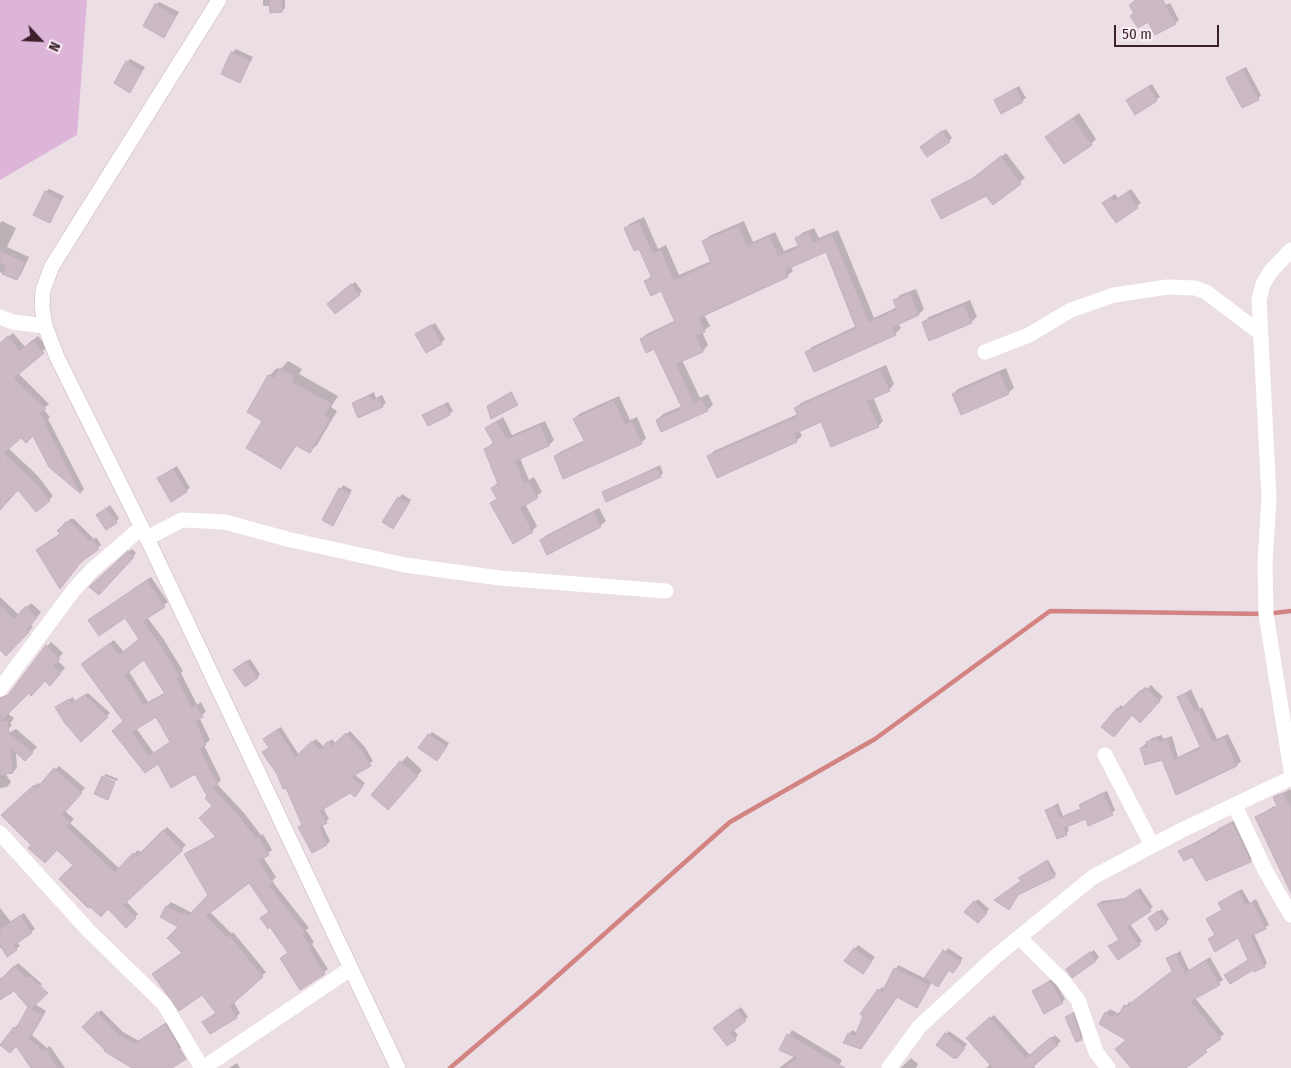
<!DOCTYPE html>
<style>
body{margin:0}
#map{position:relative;width:1291px;height:1068px;overflow:hidden;background:#ebdee5;font-family:"Fira Sans Condensed",sans-serif}
canvas{display:block}
.north{position:absolute;left:15px;top:15px;width:50px;height:50px;-webkit-text-stroke:4px #f7eef4;paint-order:stroke;rotate:115deg;font-size:14px;font-weight:700;line-height:20px;text-align:center;color:#3b1f2a}
.north::after{content:'';display:block;margin:auto;width:18px;height:22px;background:#3b1f2a;clip-path:polygon(50% 0,100% 100%,50% 72%,0 100%)}
.scale{position:absolute;left:1114px;top:25px;width:105px;height:22px;box-sizing:border-box;border:2px solid #3b1f2a;border-top:0;padding-left:6px;font-size:15px;line-height:18px;white-space:nowrap;color:#3b1f2a;-webkit-text-stroke:4px #f7eef4;paint-order:stroke}
</style>
<div id="map">
<canvas width="1291" height="1068"></canvas>
<div class="north">N</div>
<div class="scale">50 m</div>
</div>
<script>
const ctx = document.querySelector('canvas').getContext('2d');
ctx.lineJoin = 'round';
function paint(path, color) { ctx.fillStyle = color; ctx.fill(path, 'evenodd'); }
const toPath = rows => new Path2D(rows.map(r => 'M' + r).join(''));
function strokePath(path, color, width, dash) { ctx.strokeStyle = color; ctx.lineWidth = width; ctx.lineCap = dash ? 'butt' : 'round'; ctx.setLineDash(dash || []); ctx.stroke(path); }
const green = toPath([
 [0,0,87,0,77,135,0,180]
]);
const shadow = toPath([
 [263,0,285,0,285,8,282,11,271,6,263,6],
 [1136,0,1159,0,1163,6,1170,3,1179,20,1175,23,1148,20],
 [159,2,179,12,164,36,156,5],
 [236,49,253,57,240,81,232,53],
 [130,59,145,67,130,91,127,62],
 [1246,67,1261,95,1258,99,1228,78],
 [1152,84,1160,97,1135,113,1127,100],
 [1019,86,1026,98,1022,101,996,100],
 [1079,113,1096,139,1091,144,1047,137],
 [946,129,952,138,949,141,921,147],
 [1006,153,1025,178,993,203,986,194,933,201,980,174],
 [49,189,64,196,50,222,46,192],
 [1131,189,1141,203,1116,221,1104,203,1115,194,1118,198],
 [644,217,658,249,666,245,679,275,711,261,704,241,709,236,744,221,753,242,775,232,784,251,799,245,796,239,802,233,814,228,819,238,838,230,874,318,897,307,895,301,900,295,916,289,924,309,919,314,898,323,901,328,895,334,807,352,812,347,856,326,827,251,791,266,793,271,787,276,704,314,710,326,702,332,708,345,703,351,682,360,700,398,708,394,713,405,707,410,657,420,663,414,682,406,655,347,641,339,647,334,676,320,662,289,646,281,652,275,639,247,625,228,631,223],
 [2,221,16,228,7,247,29,257,21,274,16,279,0,272,0,223],
 [355,282,362,291,359,294,332,301],
 [970,300,977,317,971,322,924,323,929,317],
 [435,323,445,339,441,343,420,331],
 [13,333,25,347,38,336,47,347,18,373,49,404,43,409,50,417,48,419,84,489,81,492,50,466,33,434,21,436,8,448,38,476,53,496,49,500,19,488,0,502,0,344],
 [288,361,302,369,299,374,338,396,331,407,337,411,317,445,309,452,297,445,281,468,263,421,248,411,269,376,277,368,280,370],
 [886,365,894,384,889,390,873,397,883,421,878,426,821,420,799,430,802,436,796,441,709,456,714,451,798,414,796,408,801,403],
 [1006,368,1014,388,1008,393,953,394,958,389],
 [374,392,376,398,382,395,386,403,382,406,353,403],
 [512,392,517,404,490,405],
 [619,396,630,420,637,417,646,438,641,443,555,457,560,452,585,440,574,419,579,414],
 [448,402,453,411,449,414,424,415],
 [503,417,512,435,545,421,554,440,549,445,520,458,529,480,534,477,542,492,525,504,537,526,532,531,492,503,497,498,493,488,498,482,485,449,494,442,486,428],
 [660,465,663,473,660,476,603,493],
 [177,466,190,488,186,491,158,479],
 [343,485,352,490,333,524,324,519],
 [402,494,411,500,396,524,383,522],
 [110,505,119,518,116,522,97,515],
 [599,508,606,521,600,526,541,540,547,535],
 [70,519,74,519,94,539,96,537,101,545,81,560,38,550,62,534,59,531],
 [132,549,136,553,99,594,91,587],
 [151,577,168,602,147,617,164,640,183,671,181,673,197,705,201,702,206,712,199,717,210,740,204,745,221,780,217,784,244,813,261,835,263,834,272,850,263,857,276,877,272,881,309,928,306,930,314,942,312,944,328,969,301,989,281,958,289,952,266,914,270,911,249,881,209,911,232,934,233,932,266,972,233,1001,240,1013,236,1017,204,1022,217,1012,202,993,157,971,183,952,180,927,162,916,167,906,171,902,192,913,210,895,186,854,216,836,214,806,196,772,158,763,145,771,125,721,87,660,114,640,124,652,141,639,125,616,94,616],
 [144,658,166,692,148,702,128,670],
 [156,715,171,742,154,753,136,728],
 [0,597,19,615,31,603,41,612,31,625,33,627,6,654,0,648],
 [51,642,63,653,57,660,65,668,50,684,45,680,29,691,7,713,14,718,10,724,12,725,3,736,16,729,37,747,25,760,16,751,17,768,13,772,5,773,11,782,7,787,0,788,0,705],
 [250,659,260,674,257,678,238,667],
 [1151,685,1163,697,1140,721,1132,714,1103,727,1121,705,1124,708,1145,687,1147,689],
 [1191,689,1200,709,1202,707,1217,739,1228,734,1241,761,1237,765,1177,793,1163,758,1141,748,1152,738,1162,735,1163,739,1172,736,1178,757,1201,746,1178,698],
 [88,693,110,713,81,741,57,707,73,697,75,701],
 [281,727,299,755,316,739,324,747,332,739,336,744,350,731,365,747,373,761,354,774,365,783,358,792,350,792,323,808,329,819,322,824,330,841,327,844,300,827,303,824,287,786,264,752,270,747,264,739],
 [432,732,449,743,440,756,429,735],
 [407,756,422,770,394,803,373,795],
 [59,766,85,788,65,811,74,819,70,823,120,869,138,850,142,853,167,827,186,845,126,901,138,914,126,926,57,848,33,845,3,815,38,783,41,785],
 [106,774,118,779,117,781,104,776],
 [1290,789,1291,791,1291,828,1275,798],
 [1107,791,1115,810,1112,813,1086,818,1067,825,1069,830,1066,834,1047,810,1058,803,1063,816,1082,808,1080,805,1084,802],
 [1274,806,1291,850,1291,876,1256,818],
 [1235,820,1253,858,1250,861,1192,855,1180,851],
 [1048,860,1056,874,1054,876,1022,881,1022,876],
 [1140,888,1153,907,1130,924,1142,941,1139,944,1120,940,1099,904,1101,901,1127,898],
 [1242,889,1250,903,1256,899,1269,925,1254,934,1267,963,1264,966,1250,960,1239,937,1209,939,1216,934,1223,910,1219,903],
 [978,899,989,909,981,918,966,912],
 [0,908,11,922,24,913,35,929,17,942,20,946,16,949,2,947,0,948],
 [1162,909,1169,919,1166,922,1153,915],
 [858,945,875,957,863,973,846,961],
 [948,948,963,958,953,972,949,969,941,982,932,982,917,1006,898,996,864,1045,849,1034,852,1030,858,1033,879,990,882,987,885,989,898,965,926,979],
 [1094,950,1099,957,1096,961,1067,969],
 [1180,951,1189,970,1210,957,1223,980,1195,998,1224,1034,1183,1068,1146,1068,1106,1013,1110,1009,1117,1013,1122,1012,1129,1002,1132,1003,1174,971,1168,959],
 [18,963,42,984,39,987,14,990,0,998,0,977,2,980],
 [1053,978,1065,999,1062,1002,1033,991],
 [35,1004,46,1011,32,1035,47,1048,50,1046,65,1068,32,1068,17,1044,4,1047,2,1042,19,1023,20,1025],
 [741,1007,748,1017,733,1029,738,1035,735,1039,718,1025],
 [101,1010,123,1032,139,1041,168,1021,183,1045,164,1068,133,1068,84,1027],
 [1076,1011,1084,1035,1081,1039,1066,1017],
 [994,1015,1030,1055,1055,1035,1061,1041,1032,1068,986,1068,991,1064,968,1038],
 [792,1030,842,1060,838,1068,779,1068,795,1056,781,1049],
 [949,1031,967,1044,960,1053,946,1034],
 [911,1058,918,1064,916,1068,901,1068],
 [237,1063,240,1068,229,1068]
]);
const stream = toPath([
 [450,1068,537,994,730,822,875,739,1050,611,1266,614,1291,611]
]);
const building = toPath([
 [269,0,282,0,282,12,270,13,269,0],
 [1136,0,1163,0,1176,24,1155,35,1148,22,1138,28,1130,16,1134,13,1129,5,1136,0],
 [155,4,176,16,164,38,143,26,155,4],
 [231,52,250,61,240,83,221,74,231,52],
 [126,61,142,71,130,93,114,83,126,61],
 [1243,69,1259,100,1242,108,1226,78,1243,69],
 [1149,86,1157,101,1135,115,1126,100,1149,86],
 [1016,88,1023,102,1001,114,994,100,1016,88],
 [1073,118,1092,145,1064,164,1045,137,1073,118],
 [942,131,950,142,927,157,920,147,942,131],
 [1001,156,1021,184,993,205,986,196,941,219,931,200,973,178,1001,156],
 [45,191,61,200,50,223,33,215,45,191],
 [1128,192,1138,208,1116,223,1102,203,1111,197,1114,201,1128,192],
 [639,222,653,253,661,250,674,280,711,263,702,241,739,226,747,246,770,236,778,256,799,247,795,238,809,232,813,243,832,234,869,322,897,309,893,300,910,293,919,315,893,327,896,335,814,372,805,352,856,328,826,252,785,270,788,277,699,318,705,332,696,336,703,352,676,364,694,403,702,399,708,411,661,432,656,420,682,408,654,349,646,353,640,339,675,322,661,291,651,296,644,281,652,278,639,249,634,251,624,228,639,222],
 [0,251,25,262,17,280,2,274,6,266,0,263,0,251],
 [351,284,360,295,335,314,327,304,351,284],
 [964,305,972,323,929,341,922,322,964,305],
 [431,325,442,344,426,353,415,334,431,325],
 [8,336,20,351,33,340,44,353,14,378,46,409,40,414,47,422,45,424,81,494,49,467,33,436,26,443,21,438,4,453,34,481,50,501,36,512,18,490,0,510,0,343,8,336],
 [280,368,295,377,292,382,331,403,324,415,330,419,310,453,295,445,281,469,246,448,262,421,247,412,268,375,274,378,280,368],
 [880,369,890,391,867,401,879,427,831,447,821,422,794,434,797,442,717,478,707,456,798,416,794,408,880,369],
 [1000,373,1009,394,961,415,952,394,1000,373],
 [511,392,518,405,491,419,487,406,511,392],
 [370,395,373,400,379,397,383,407,358,418,352,403,370,395],
 [614,400,625,424,632,421,642,444,563,479,554,456,585,442,573,419,614,400],
 [445,404,450,415,428,426,422,415,445,404],
 [497,421,507,439,540,425,549,446,515,461,524,483,529,481,538,498,520,508,533,532,513,544,490,503,497,499,491,488,498,484,484,449,494,444,485,428,497,421],
 [656,468,661,477,606,502,602,492,656,468],
 [173,469,187,492,171,502,157,478,173,469],
 [339,488,350,493,333,526,322,520,339,488],
 [398,497,409,503,393,529,382,522,398,497],
 [106,508,117,523,106,530,96,515,106,508],
 [594,512,601,527,547,555,540,540,594,512],
 [66,522,71,522,90,541,92,539,99,549,81,562,60,589,36,550,60,534,57,531,66,522],
 [128,551,134,557,99,595,89,587,128,551],
 [147,580,165,607,143,621,160,644,180,676,177,678,192,708,196,705,203,717,196,721,206,745,200,748,218,785,213,788,240,817,256,838,259,837,269,855,259,861,273,882,269,885,306,933,303,935,311,947,309,948,325,974,300,990,280,958,288,953,270,927,268,929,260,918,269,912,249,883,206,916,227,937,229,935,263,977,230,1006,237,1018,210,1034,202,1022,216,1013,202,995,179,1011,152,974,182,953,167,938,178,927,160,917,166,906,182,914,184,912,188,916,208,895,184,854,216,837,199,818,212,806,205,798,207,796,195,774,171,788,158,764,145,773,112,731,123,721,81,664,110,643,119,655,139,639,125,618,99,636,88,620,147,580],
 [144,660,165,694,144,705,125,675,144,660],
 [156,717,170,742,149,756,132,732,156,717],
 [0,604,14,619,26,606,37,617,27,630,29,632,6,656,0,650,0,604],
 [46,645,60,659,53,666,61,673,50,686,45,681,31,696,29,693,1,721,8,721,9,733,33,753,25,761,11,748,13,773,0,775,0,698,8,695,46,645],
 [246,661,258,678,245,687,233,670,246,661],
 [1146,688,1160,701,1140,723,1132,715,1114,737,1101,727,1117,708,1120,710,1141,690,1143,692,1146,688],
 [1186,693,1195,712,1198,710,1213,742,1224,737,1237,766,1176,795,1162,760,1145,765,1140,748,1148,746,1146,742,1158,738,1159,742,1168,739,1174,760,1201,748,1177,697,1186,693],
 [85,695,108,717,81,742,64,722,55,707,69,699,72,703,85,695],
 [278,729,295,757,312,741,320,750,328,741,332,746,346,733,362,750,371,766,351,777,363,786,355,797,350,793,320,811,327,823,319,827,327,845,312,853,298,827,302,825,286,788,283,789,277,774,262,752,269,748,263,739,278,729],
 [428,734,447,746,437,761,418,748,428,734],
 [400,761,418,776,388,810,371,795,400,761],
 [54,768,82,793,62,815,71,823,67,827,115,872,133,853,137,856,163,830,183,850,123,905,136,918,126,928,108,909,101,917,90,907,88,908,59,879,73,865,57,850,45,863,28,848,31,845,1,815,34,785,37,788,54,768],
 [102,776,115,782,108,800,94,794,102,776],
 [1103,793,1113,815,1088,826,1086,819,1064,828,1067,835,1057,839,1045,810,1055,806,1060,818,1081,809,1079,805,1103,793],
 [1283,793,1291,809,1291,893,1255,817,1277,806,1273,797,1283,793],
 [1232,822,1251,862,1206,881,1192,857,1184,861,1178,851,1219,832,1218,829,1232,822],
 [1046,861,1055,877,1018,895,1009,910,994,900,1021,881,1018,878,1046,861],
 [1137,890,1151,911,1127,927,1140,945,1118,960,1108,946,1119,940,1097,904,1123,900,1137,890],
 [1239,891,1246,905,1253,902,1266,929,1251,936,1265,967,1254,972,1253,970,1230,984,1224,975,1248,960,1238,938,1215,952,1208,939,1215,935,1206,919,1222,910,1218,903,1239,891],
 [974,901,987,913,978,923,964,912,974,901],
 [1158,911,1167,923,1156,931,1148,918,1158,911],
 [21,915,32,933,14,945,17,950,7,957,0,945,0,929,21,915],
 [854,948,872,961,863,974,844,961,854,948],
 [943,950,961,962,953,973,949,970,938,987,924,978,943,950],
 [1090,952,1096,961,1072,978,1066,969,1090,952],
 [1176,954,1185,973,1206,961,1220,985,1191,1001,1221,1039,1205,1050,1207,1052,1186,1068,1131,1068,1115,1049,1126,1040,1099,1024,1105,1012,1113,1017,1114,1014,1118,1016,1124,1005,1127,1006,1172,971,1166,958,1176,954],
 [14,966,27,978,29,976,48,993,31,1009,43,1015,29,1039,43,1051,46,1049,58,1068,31,1068,16,1046,10,1053,0,1045,14,1027,16,1029,28,1007,14,991,0,1000,0,980,14,966],
 [894,968,930,985,917,1008,897,997,861,1049,843,1043,848,1033,855,1036,863,1016,860,1014,878,989,882,992,894,968],
 [1050,981,1063,1003,1044,1014,1032,991,1050,981],
 [737,1010,746,1021,730,1033,736,1040,727,1046,713,1028,737,1010],
 [97,1012,119,1035,135,1043,165,1024,186,1059,172,1068,132,1068,104,1051,105,1050,82,1027,97,1012],
 [1073,1013,1082,1040,1076,1042,1065,1017,1073,1013],
 [990,1017,1026,1058,1051,1037,1058,1045,1033,1066,1035,1068,993,1068,966,1038,990,1017],
 [945,1033,965,1048,957,1058,953,1058,936,1045,945,1033],
 [787,1034,810,1047,845,1068,784,1068,797,1058,779,1050,787,1034]
]);
const street = toPath([
 [1291,250,1271,271,1263,284,1259,300,1269,498,1265,562,1266,614,1291,770],
 [0,317,13,322,45,326],
 [985,352,1029,335,1071,310,1114,295,1168,287,1195,288,1206,292,1259,332],
 [147,538,182,520,225,522,287,539,405,565,500,578,666,591],
 [0,689,73,591,91,571,141,528],
 [1105,755,1152,845],
 [1235,806,1266,872,1291,915],
 [0,833,89,931,164,1004,202,1068],
 [1019,937,1063,981,1078,1000,1096,1052,1108,1068],
 [203,1068,350,969],
 [889,1068,919,1027,995,957,1093,877,1180,831,1291,778]
]);
const secondary = toPath([
 [219,0,52,266,43,290,42,306,45,326,57,357,147,538,398,1068]
]);
paint(green, '#ddb5d8');
paint(shadow, '#0003');
strokePath(stream, '#d38482', 4.5);
paint(building, '#cbbac4');
strokePath(building, '#c4b0bb', 1);
strokePath(secondary, '#cbb1be', 16);
strokePath(street, '#fff', 15);
strokePath(secondary, '#fff', 15);
</script>
